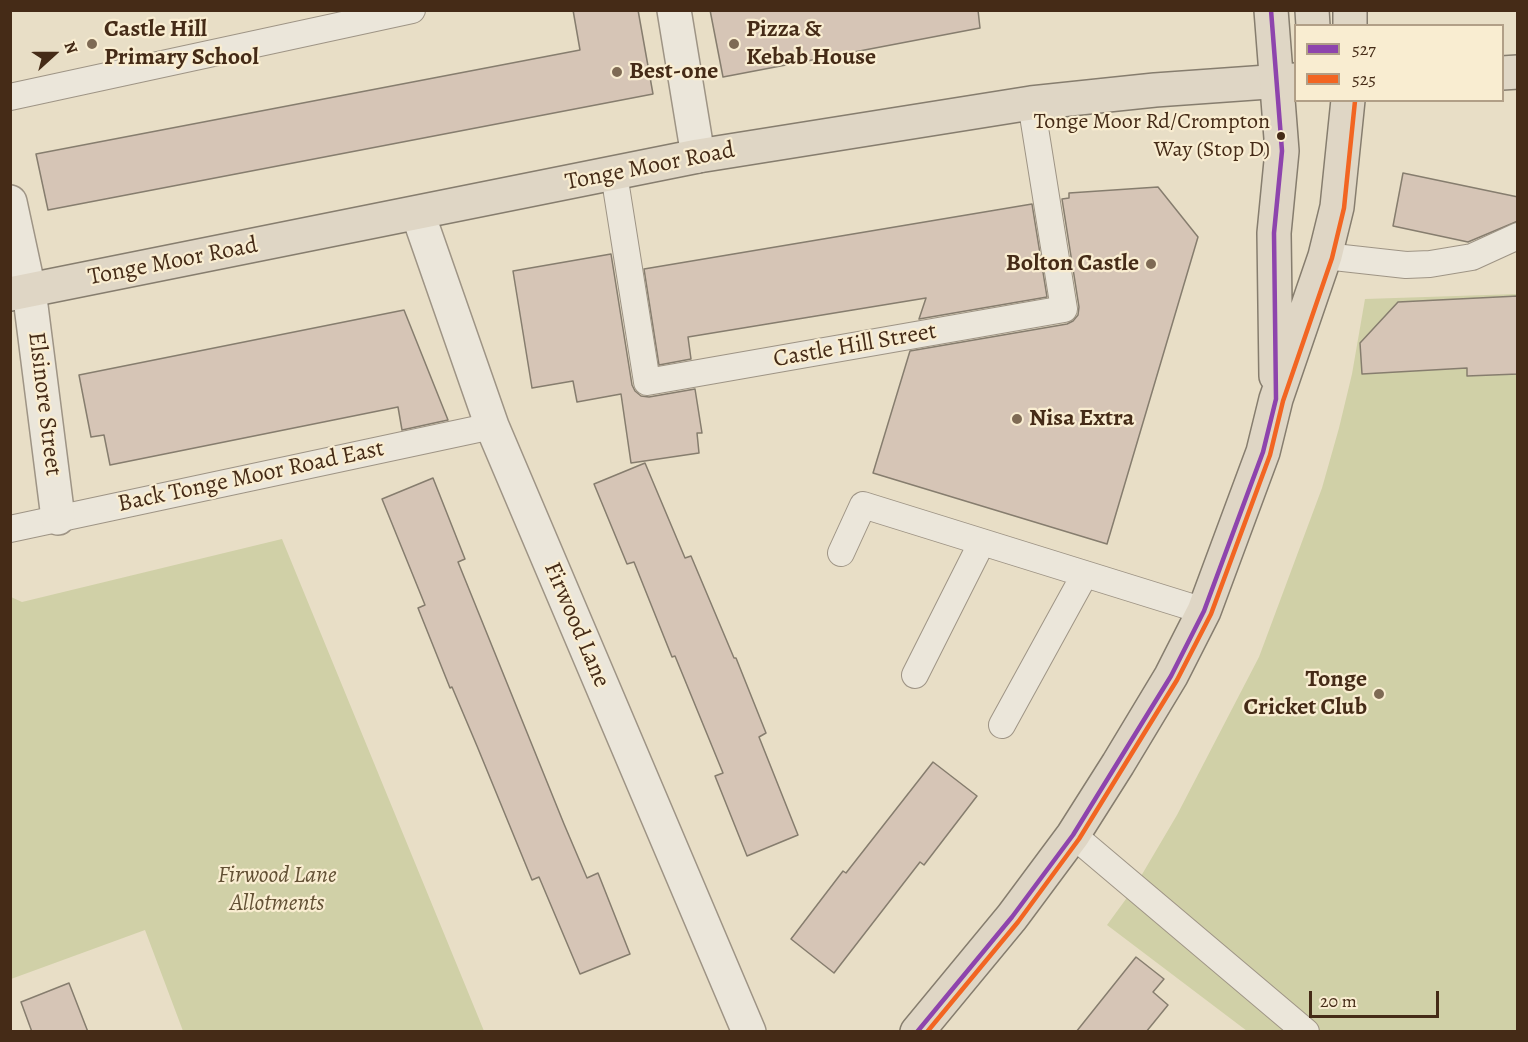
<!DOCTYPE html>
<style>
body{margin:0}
#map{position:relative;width:1528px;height:1042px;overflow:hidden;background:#e8dec6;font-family:Alegreya,serif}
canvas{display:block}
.frame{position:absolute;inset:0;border:12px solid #452b17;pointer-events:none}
.legend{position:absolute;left:1294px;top:24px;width:210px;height:78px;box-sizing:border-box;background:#f9edd1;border:2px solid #b19f87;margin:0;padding:8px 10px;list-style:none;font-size:18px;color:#452b17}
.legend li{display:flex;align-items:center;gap:12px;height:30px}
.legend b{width:30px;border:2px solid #b19f87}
.north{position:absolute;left:24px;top:24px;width:60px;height:60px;-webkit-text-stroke:4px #f9edd1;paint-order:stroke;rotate:69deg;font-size:16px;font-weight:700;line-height:24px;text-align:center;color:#452b17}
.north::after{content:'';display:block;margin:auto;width:21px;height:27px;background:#452b17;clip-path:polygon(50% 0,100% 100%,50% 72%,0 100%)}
.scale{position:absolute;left:1309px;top:991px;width:130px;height:27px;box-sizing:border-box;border:3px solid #452b17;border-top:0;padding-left:8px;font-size:18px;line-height:21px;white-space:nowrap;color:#452b17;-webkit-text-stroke:4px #f9edd1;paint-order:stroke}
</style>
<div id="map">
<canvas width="1528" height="1042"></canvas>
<div class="frame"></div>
<ul class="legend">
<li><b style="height:8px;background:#8e44ad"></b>527</li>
<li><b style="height:8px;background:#f26522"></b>525</li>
</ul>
<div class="north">N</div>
<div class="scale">20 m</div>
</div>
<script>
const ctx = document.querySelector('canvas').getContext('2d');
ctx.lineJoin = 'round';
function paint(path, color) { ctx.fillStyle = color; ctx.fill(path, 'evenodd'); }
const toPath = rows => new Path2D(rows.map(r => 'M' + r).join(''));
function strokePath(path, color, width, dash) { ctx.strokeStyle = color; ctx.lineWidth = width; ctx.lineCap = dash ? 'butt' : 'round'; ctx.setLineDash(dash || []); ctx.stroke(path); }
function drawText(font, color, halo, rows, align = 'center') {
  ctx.font = font + ' Alegreya,serif'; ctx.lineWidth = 4.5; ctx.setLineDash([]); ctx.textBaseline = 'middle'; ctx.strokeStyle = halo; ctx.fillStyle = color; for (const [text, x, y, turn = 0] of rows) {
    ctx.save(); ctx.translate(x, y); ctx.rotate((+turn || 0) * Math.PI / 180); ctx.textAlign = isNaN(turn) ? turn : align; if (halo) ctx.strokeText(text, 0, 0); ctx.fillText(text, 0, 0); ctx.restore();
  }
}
const green = toPath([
 [1517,294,1517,1031,1247,1031,1107,925,1134,888,1177,815,1259,657,1322,488,1339,428,1352,374,1365,299],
 [282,539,484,1031,183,1031,145,930,11,979,11,597,22,602]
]);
const building = toPath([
 [573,10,638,10,653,94,48,210,36,154,580,50,573,10],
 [710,10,978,10,980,28,723,77,710,10],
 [1403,173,1518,197,1518,221,1468,242,1393,226,1403,173],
 [1158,187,1198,237,1107,544,873,473,910,351,1067,324,1073,321,1078,315,1079,307,1062,199,1069,198,1069,193,1158,187],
 [1032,204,1047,297,919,319,926,298,688,337,691,359,659,365,644,269,1032,204],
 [611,254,632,385,635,391,641,396,649,397,695,389,702,433,697,433,699,453,631,463,621,394,577,402,573,381,532,388,513,271,611,254],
 [1518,296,1518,374,1467,376,1467,368,1362,374,1360,343,1398,302,1518,296],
 [404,310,448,420,402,430,398,407,110,465,104,435,91,437,79,375,404,310],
 [645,463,685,558,691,556,734,658,736,658,766,733,759,737,798,835,747,856,715,776,723,773,675,656,672,657,634,562,627,564,594,484,645,463],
 [433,478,465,559,458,562,564,824,587,878,598,873,630,954,580,974,539,877,532,880,477,746,452,687,450,688,418,608,425,605,382,499,433,478],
 [933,762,977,796,924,865,920,862,834,973,791,939,843,871,846,873,933,762],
 [1136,957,1164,979,1153,992,1168,1005,1146,1032,1076,1032,1136,957],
 [69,983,88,1032,32,1032,21,1002,69,983]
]);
const service = toPath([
 [10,97,412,10],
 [614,174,647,382,1064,309,1031,103],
 [1325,256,1406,265,1430,264,1472,257,1518,236],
 [10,529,492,426],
 [841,553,863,505,1204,611],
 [915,675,982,542],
 [1002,725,1085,574],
 [1073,835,1306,1032]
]);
const minor = toPath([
 [674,10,698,156],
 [10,202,29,290,58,518],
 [418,214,492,426,749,1032]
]);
const primary = toPath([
 [1312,10,1313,26],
 [1502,73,1518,72],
 [10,294,698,156,1031,103,1155,90,1296,80]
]);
const trunk = toPath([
 [1271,10,1282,151,1274,233,1276,376],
 [1350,26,1350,10],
 [917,1032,1012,917,1073,835,1118,764,1171,676,1204,611,1263,452,1276,399,1325,256,1337,207,1348,100]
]);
const bus1 = toPath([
 [917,1032,1012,917,1073,835,1171,676,1204,611,1263,452,1276,399,1274,233,1282,151,1271,10]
]);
const bus2 = toPath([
 [927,1032,1018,922,1079,839,1177,680,1211,614,1270,455,1283,401,1332,258,1344,208,1355,101]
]);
const markers = [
 [92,44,6,"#7e6a54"],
 [734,44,6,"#7e6a54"],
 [617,72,6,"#7e6a54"],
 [1281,136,5,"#452b17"],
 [1151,264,6,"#7e6a54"],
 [1017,419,6,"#7e6a54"],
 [1379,694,6,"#7e6a54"]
];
const busNames = [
 ["Tonge Moor Rd/Crompton",1270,123],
 ["Way (Stop D)",1270,151]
];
const poiNames = [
 ["Castle Hill",104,30],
 ["Primary School",104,58],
 ["Pizza &",746,30],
 ["Kebab House",746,58],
 ["Best-one",629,72],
 ["Bolton Castle",1139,264,"right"],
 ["Nisa Extra",1029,419],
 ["Tonge",1367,680,"right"],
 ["Cricket Club",1367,708,"right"]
];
const streetNames = [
 ["Tonge Moor Road",650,167,-11],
 ["Tonge Moor Road",173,262,-11],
 ["Castle Hill Street",855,346,-10],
 ["Elsinore Street",44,404,83],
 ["Back Tonge Moor Road East",251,477,-12],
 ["Firwood Lane",576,625,67]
];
const parkNames = [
 ["Firwood Lane",277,876],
 ["Allotments",277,904]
];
paint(green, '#d0d0a7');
paint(building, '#d6c5b6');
strokePath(building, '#867d6e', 1.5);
strokePath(service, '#9e9485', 28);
strokePath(minor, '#9e9485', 36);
strokePath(primary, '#867d6e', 36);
strokePath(trunk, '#867d6e', 36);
strokePath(service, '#ebe6da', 26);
strokePath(minor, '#ebe6da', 33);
strokePath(primary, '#dfd6c5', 33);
strokePath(trunk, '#dfd6c5', 33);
strokePath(bus1, '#8e44ad', 4.5);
strokePath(bus2, '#f26522', 4.5);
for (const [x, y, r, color] of markers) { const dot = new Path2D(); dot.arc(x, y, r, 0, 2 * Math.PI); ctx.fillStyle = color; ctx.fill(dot); strokePath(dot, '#f9edd1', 2); }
drawText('22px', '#452b17', '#f9edd1', busNames, 'right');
drawText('bold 24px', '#452b17', '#f9edd1', poiNames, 'left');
drawText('24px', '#452b17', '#f9edd1', streetNames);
drawText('italic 24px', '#635135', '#f9edd1', parkNames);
</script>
